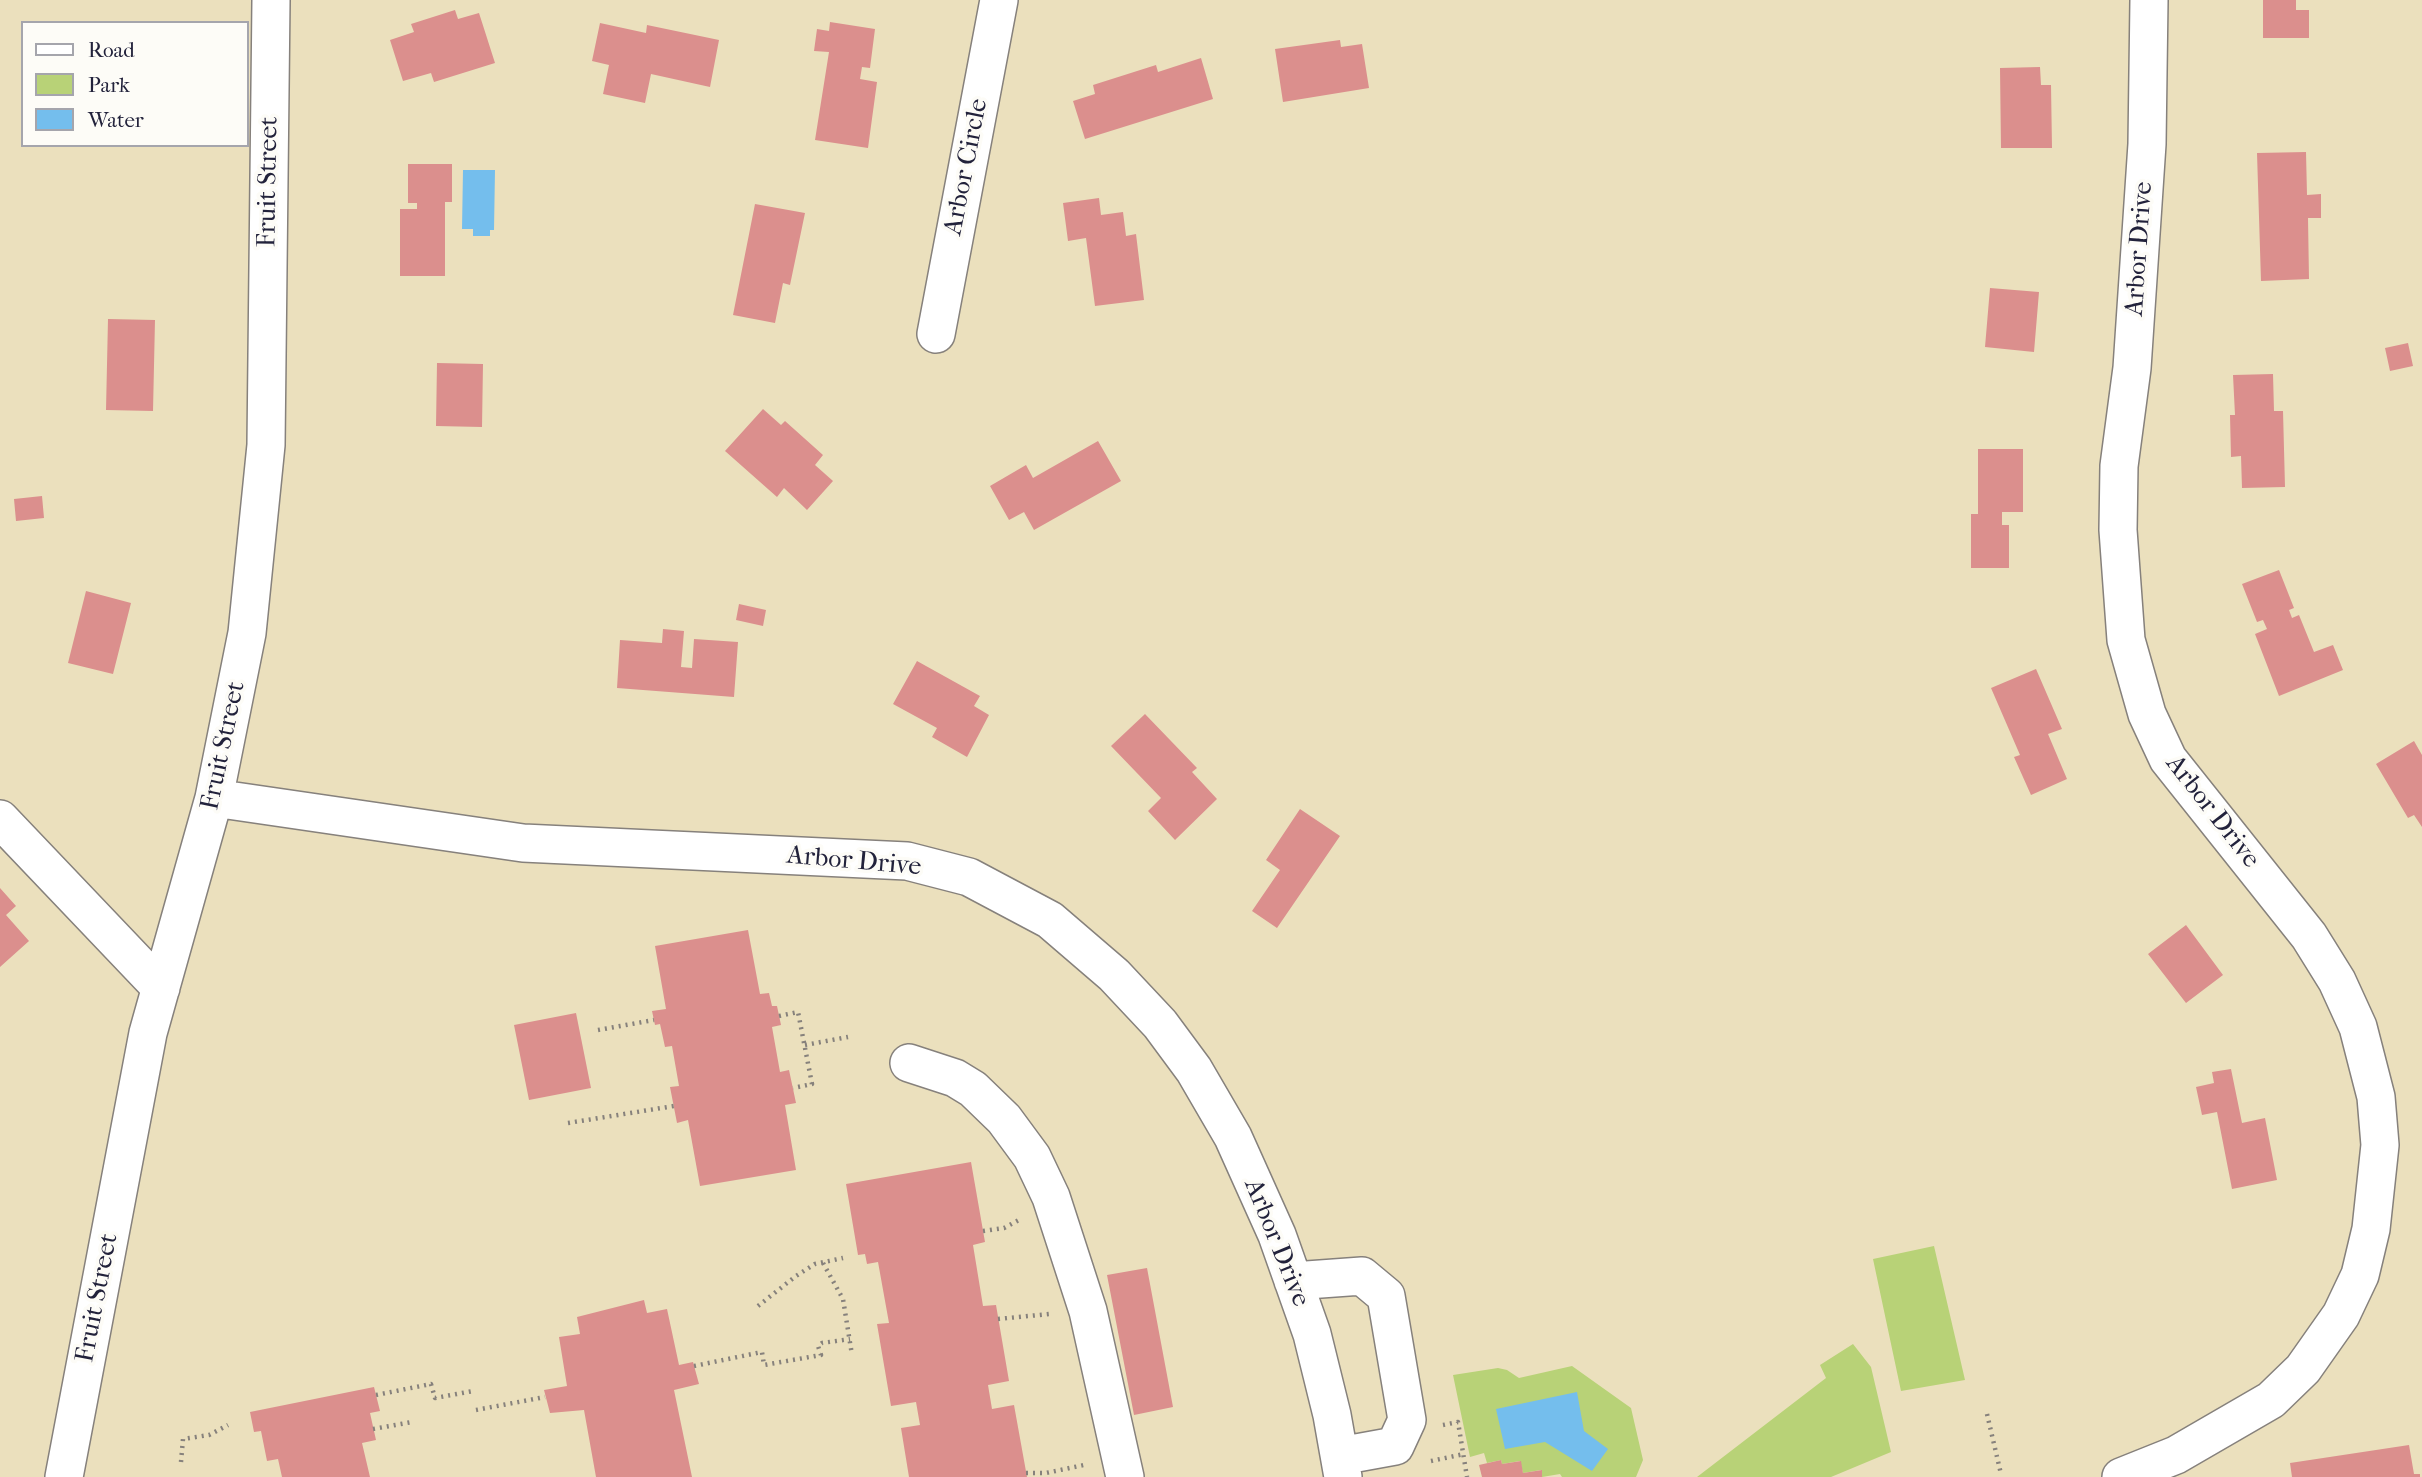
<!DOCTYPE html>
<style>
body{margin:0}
#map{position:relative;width:2422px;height:1477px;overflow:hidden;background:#ebe0bd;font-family:"IM FELL French Canon",serif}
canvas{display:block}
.legend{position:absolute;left:21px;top:21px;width:228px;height:126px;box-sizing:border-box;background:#fdfcf7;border:2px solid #a5a5ac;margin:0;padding:9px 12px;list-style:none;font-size:21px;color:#22223b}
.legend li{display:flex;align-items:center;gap:14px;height:35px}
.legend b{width:35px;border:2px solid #a5a5ac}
</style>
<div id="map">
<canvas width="2422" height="1477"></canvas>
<ul class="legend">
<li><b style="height:9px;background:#fff"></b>Road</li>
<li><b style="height:19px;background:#b8d277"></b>Park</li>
<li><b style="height:19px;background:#74beed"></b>Water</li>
</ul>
</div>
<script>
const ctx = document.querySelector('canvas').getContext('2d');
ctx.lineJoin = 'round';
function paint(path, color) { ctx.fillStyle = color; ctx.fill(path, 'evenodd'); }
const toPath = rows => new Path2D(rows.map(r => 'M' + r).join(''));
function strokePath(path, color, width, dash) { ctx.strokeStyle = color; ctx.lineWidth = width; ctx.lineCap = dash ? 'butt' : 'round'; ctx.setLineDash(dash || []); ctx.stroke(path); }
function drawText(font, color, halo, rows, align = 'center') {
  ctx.font = font + ' "IM FELL French Canon",serif'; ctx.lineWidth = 7; ctx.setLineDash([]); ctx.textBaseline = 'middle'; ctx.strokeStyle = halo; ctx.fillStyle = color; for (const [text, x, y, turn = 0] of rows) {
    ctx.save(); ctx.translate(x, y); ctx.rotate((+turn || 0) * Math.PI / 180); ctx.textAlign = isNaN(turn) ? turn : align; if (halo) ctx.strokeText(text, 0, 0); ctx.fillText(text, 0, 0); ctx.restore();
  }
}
const green = toPath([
 [1934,1246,1965,1380,1901,1391,1873,1259],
 [1853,1344,1871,1367,1891,1452,1831,1477,1697,1477,1826,1378,1820,1365],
 [1572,1366,1631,1408,1643,1460,1636,1477,1562,1477,1560,1474,1542,1477,1541,1470,1523,1473,1520,1461,1502,1464,1501,1460,1487,1463,1484,1453,1470,1457,1453,1375,1498,1368,1507,1370,1519,1378]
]);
const water = toPath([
 [463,170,495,170,494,230,490,230,490,236,473,236,473,229,462,229],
 [1577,1392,1584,1431,1608,1449,1592,1471,1545,1442,1505,1449,1496,1409]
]);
const building = toPath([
 [2263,0,2296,0,2296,10,2309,10,2309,38,2263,38],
 [455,10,458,19,479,13,495,63,434,82,431,73,403,81,390,40,414,32,411,24],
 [830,22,875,29,870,68,862,67,860,79,877,82,868,148,815,140,829,52,814,51,817,29,829,31],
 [600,23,646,33,647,25,719,40,710,87,651,74,645,103,603,94,609,65,592,61],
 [1340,40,1341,47,1362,44,1369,88,1283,102,1275,49],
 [1201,58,1213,99,1085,139,1073,101,1095,94,1093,85,1156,65,1158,72],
 [2040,67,2041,85,2051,85,2052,148,2001,148,2000,68],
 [2306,152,2307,195,2321,194,2321,218,2308,218,2309,279,2261,281,2257,153],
 [408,164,452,164,452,202,445,202,445,276,400,276,400,209,417,209,417,203,408,203],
 [1099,198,1101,215,1123,212,1126,236,1136,234,1144,300,1095,306,1086,238,1068,241,1063,203],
 [755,204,805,213,790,285,783,283,775,323,733,315],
 [1990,288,2039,292,2034,352,1985,347],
 [108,319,155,320,153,411,106,410],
 [2408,343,2413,366,2390,371,2385,348],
 [437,363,483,364,482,427,436,426],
 [2273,374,2274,411,2283,411,2285,487,2242,488,2241,456,2231,457,2230,415,2235,415,2233,375],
 [763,409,781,425,785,421,823,455,815,465,833,481,807,510,784,488,777,497,725,451],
 [1098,441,1121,481,1034,530,1024,512,1009,520,990,486,1026,465,1033,478],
 [1978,449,2023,449,2023,512,2002,512,2002,525,2009,525,2009,568,1971,568,1971,514,1978,514],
 [42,496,44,518,16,521,14,499],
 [2279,570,2294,608,2289,610,2292,618,2299,615,2314,652,2333,645,2343,670,2279,696,2255,634,2267,629,2263,620,2257,622,2242,584],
 [86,591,131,603,113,674,68,663],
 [739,604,766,610,763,626,736,620],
 [663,629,684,631,681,667,692,668,694,639,738,642,734,697,617,688,620,640,662,643],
 [917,661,980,696,974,706,989,715,967,757,932,737,937,728,893,704],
 [2036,669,2062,729,2048,734,2067,779,2031,795,2014,757,2020,755,1991,688],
 [1145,714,1197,768,1192,772,1217,799,1175,840,1148,811,1161,798,1111,746],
 [2414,741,2422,755,2422,827,2414,815,2408,818,2376,764],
 [1300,809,1340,836,1277,928,1252,911,1280,870,1266,860],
 [0,888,16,906,6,915,29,941,0,967],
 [2186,925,2223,975,2186,1003,2148,954],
 [748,930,760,994,769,993,772,1006,777,1006,781,1025,772,1027,780,1072,789,1070,796,1103,785,1105,796,1170,700,1186,688,1120,677,1123,670,1087,679,1086,672,1046,665,1047,660,1024,655,1025,652,1011,666,1009,655,946],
 [576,1013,591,1088,529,1100,514,1025],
 [2231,1069,2242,1123,2265,1118,2277,1180,2232,1189,2217,1112,2202,1115,2196,1087,2214,1083,2212,1072],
 [971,1162,985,1242,973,1245,983,1306,996,1305,1009,1381,988,1385,992,1409,1014,1405,1027,1477,909,1477,901,1428,920,1425,916,1402,891,1406,877,1324,889,1323,878,1262,867,1264,865,1254,858,1255,846,1184],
 [1147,1268,1173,1407,1134,1415,1107,1275],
 [644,1300,647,1313,667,1309,679,1365,693,1362,699,1384,674,1390,692,1477,596,1477,584,1410,550,1413,544,1390,567,1386,559,1337,580,1334,577,1317],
 [374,1387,380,1411,370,1413,376,1440,362,1443,370,1477,282,1477,278,1459,267,1461,261,1431,254,1432,250,1412],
 [2409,1445,2414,1474,2420,1474,2420,1477,2292,1477,2290,1463],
 [1501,1460,1502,1464,1521,1461,1523,1473,1542,1470,1542,1477,1482,1477,1479,1465]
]);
const path = toPath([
 [779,1016,798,1012,812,1084,793,1088],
 [598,1030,654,1020],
 [805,1045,848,1037],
 [568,1123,674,1106],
 [983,1231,1004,1228,1019,1220],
 [823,1263,843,1299,852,1355],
 [758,1306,796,1276,815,1264,843,1258],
 [998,1319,1049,1314],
 [694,1366,762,1352,764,1365,821,1355,818,1346,822,1343,850,1339],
 [376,1395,431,1384,435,1398,473,1391],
 [476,1410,545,1397],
 [1987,1414,2001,1474],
 [1443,1425,1458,1422,1467,1477],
 [373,1429,412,1422],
 [1431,1461,1464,1454],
 [181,1462,183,1439,209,1435,228,1425],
 [1026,1473,1046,1473,1084,1465]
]);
const minor = toPath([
 [936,334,999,0],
 [214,798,523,843,907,861,969,877,1050,920,1114,975,1160,1024,1194,1070,1233,1137,1277,1235,1312,1334,1332,1415,1343,1477],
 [0,819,161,988],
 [909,1063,955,1078,973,1089,1004,1119,1032,1157,1051,1197,1088,1311,1125,1477],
 [1293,1281,1362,1276,1386,1296,1407,1420,1395,1446,1340,1456],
 [64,1477,148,1033,214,798,247,633,266,445,271,0],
 [2121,1477,2176,1455,2271,1400,2303,1369,2341,1315,2360,1275,2371,1229,2380,1145,2376,1097,2358,1027,2337,981,2309,936,2168,759,2147,714,2126,640,2118,530,2119,466,2132,368,2147,144,2149,0]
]);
const streetNames = [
 ["Arbor Circle",967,167,-79],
 ["Fruit Street",269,182,-89],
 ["Arbor Drive",2140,249,-86],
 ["Fruit Street",224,746,-78],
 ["Arbor Drive",2212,812,52],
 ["Arbor Drive",854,862,5],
 ["Arbor Drive",1276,1243,68],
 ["Fruit Street",98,1298,-79]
];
paint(green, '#b8d277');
paint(water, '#74beed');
paint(building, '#db8f8d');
strokePath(minor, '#86817c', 40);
strokePath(path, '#86817c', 4.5, [2, 5]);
strokePath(minor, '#fff', 37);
drawText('26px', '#22223b', '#fdfcf7', streetNames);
</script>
